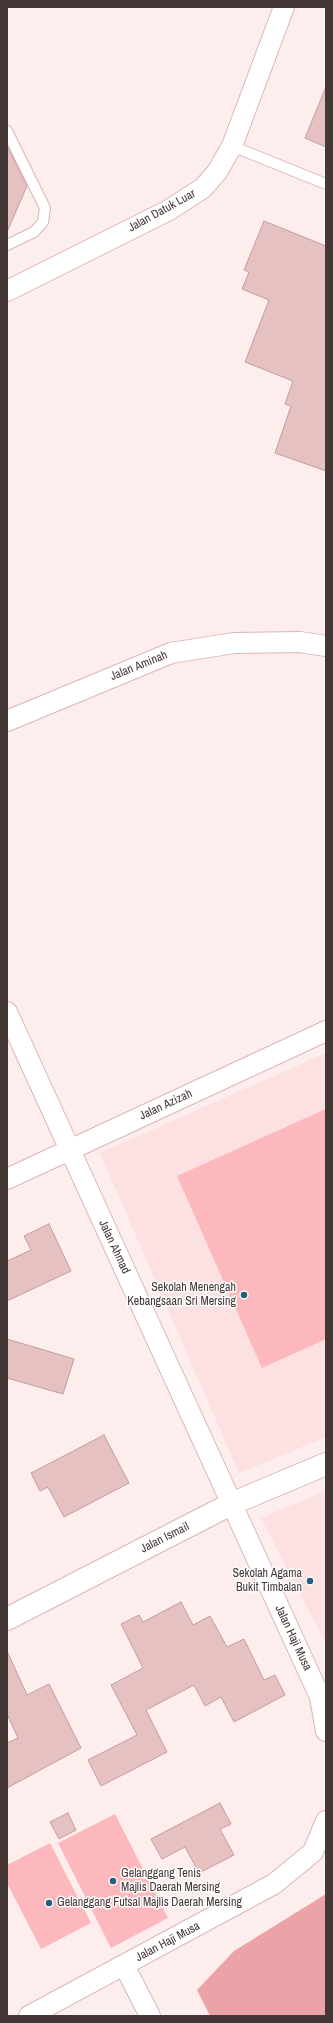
<!DOCTYPE html>
<style>
body{margin:0}
#map{position:relative;width:333px;height:2023px;overflow:hidden;background:#fdeded;font-family:"Archivo Narrow",sans-serif}
canvas{display:block}
.frame{position:absolute;inset:0;border:8px solid #463737;pointer-events:none}
</style>
<div id="map">
<canvas width="333" height="2023"></canvas>
<div class="frame"></div>
</div>
<script>
const ctx = document.querySelector('canvas').getContext('2d');
ctx.lineJoin = 'round';
function paint(path, color) { ctx.fillStyle = color; ctx.fill(path, 'evenodd'); }
const toPath = rows => new Path2D(rows.map(r => 'M' + r).join(''));
function strokePath(path, color, width, dash) { ctx.strokeStyle = color; ctx.lineWidth = width; ctx.lineCap = dash ? 'butt' : 'round'; ctx.setLineDash(dash || []); ctx.stroke(path); }
function drawText(font, color, halo, rows, align = 'center') {
  ctx.font = font + ' "Archivo Narrow",sans-serif'; ctx.lineWidth = 3; ctx.setLineDash([]); ctx.textBaseline = 'middle'; ctx.strokeStyle = halo; ctx.fillStyle = color; for (const [text, x, y, turn = 0] of rows) {
    ctx.save(); ctx.translate(x, y); ctx.rotate((+turn || 0) * Math.PI / 180); ctx.textAlign = isNaN(turn) ? turn : align; if (halo) ctx.strokeText(text, 0, 0); ctx.fillText(text, 0, 0); ctx.restore();
  }
}
const built = toPath([
 [326,1053,326,1437,239,1473,100,1153],
 [326,1491,326,1644,261,1518]
]);
const green = toPath([
 [326,1109,326,1339,262,1368,177,1176],
 [115,1814,168,1918,111,1948,58,1843],
 [50,1843,91,1923,41,1949,7,1883,7,1865]
]);
const forest = toPath([
 [326,1894,326,2016,210,2016,197,1990,234,1951]
]);
const building = toPath([
 [325,89,326,89,326,147,305,138,325,89],
 [7,146,27,186,7,232,7,146],
 [264,221,326,246,326,471,275,453,291,406,285,404,293,381,245,362,269,300,242,289,249,272,244,270,264,221],
 [49,1224,71,1271,7,1301,7,1261,31,1250,24,1236,49,1224],
 [7,1339,74,1359,63,1394,7,1378,7,1339],
 [104,1435,129,1483,64,1517,48,1487,40,1491,31,1473,104,1435],
 [181,1602,193,1625,210,1616,227,1647,244,1639,264,1680,275,1675,285,1695,234,1722,221,1697,205,1706,194,1685,146,1710,167,1752,101,1786,88,1760,137,1735,111,1685,143,1668,121,1624,139,1615,143,1622,181,1602],
 [7,1651,27,1695,49,1684,81,1748,7,1788,7,1743,18,1738,7,1714,7,1651],
 [220,1803,231,1824,220,1829,234,1855,199,1873,185,1847,162,1859,151,1839,220,1803],
 [68,1813,76,1830,59,1839,50,1822,68,1813]
]);
const lane = toPath([
 [7,131,45,208,43,222,34,232,7,245],
 [232,146,326,184]
]);
const street = toPath([
 [7,291,169,210,203,188,217,172,232,146,284,7],
 [7,721,171,653,234,643,300,642,326,646],
 [7,1012,320,1697,326,1731],
 [7,1179,326,1031],
 [124,1965,150,2016],
 [29,2016,274,1884,313,1852,326,1821]
]);
const secondary = toPath([
 [7,1619,231,1504,326,1464]
]);
const markers = [
 [244,1295,4,"#246178"],
 [310,1581,4,"#246178"],
 [113,1881,4,"#246178"],
 [49,1903,4,"#246178"]
];
const streetNames = [
 ["Jalan Datuk Luar",162,211,-29],
 ["Jalan Aminah",139,666,-22],
 ["Jalan Azizah",166,1105,-25],
 ["Jalan Ahmad",114,1247,65],
 ["Jalan Ismail",165,1538,-27],
 ["Jalan Haji Musa",293,1638,65],
 ["Jalan Haji Musa",168,1942,-28]
];
const poiNames = [
 ["Sekolah Menengah",236,1288],
 ["Kebangsaan Sri Mersing",236,1302],
 ["Sekolah Agama",302,1574],
 ["Bukit Timbalan",302,1588],
 ["Gelanggang Tenis",121,1874,"left"],
 ["Majlis Daerah Mersing",121,1888,"left"],
 ["Gelanggang Futsal Majlis Daerah Mersing",57,1903,"left"]
];
paint(built, '#fde0e1');
paint(green, '#fcb8bc');
paint(forest, '#eba3a7');
paint(building, '#e6c1c2');
strokePath(building, '#c29d9f', 1);
strokePath(lane, '#dbb6b7', 12);
strokePath(street, '#dbb6b7', 22);
strokePath(secondary, '#dbb6b7', 24);
strokePath(lane, '#fff', 10);
strokePath(street, '#fff', 20);
strokePath(secondary, '#fff', 22);
for (const [x, y, r, color] of markers) { const dot = new Path2D(); dot.arc(x, y, r, 0, 2 * Math.PI); ctx.fillStyle = color; ctx.fill(dot); strokePath(dot, '#fefefe', 1.5); }
drawText('12px', '#463737', '#fefefe', streetNames);
drawText('12px', '#463737', '#fefefe', poiNames, 'right');
</script>
